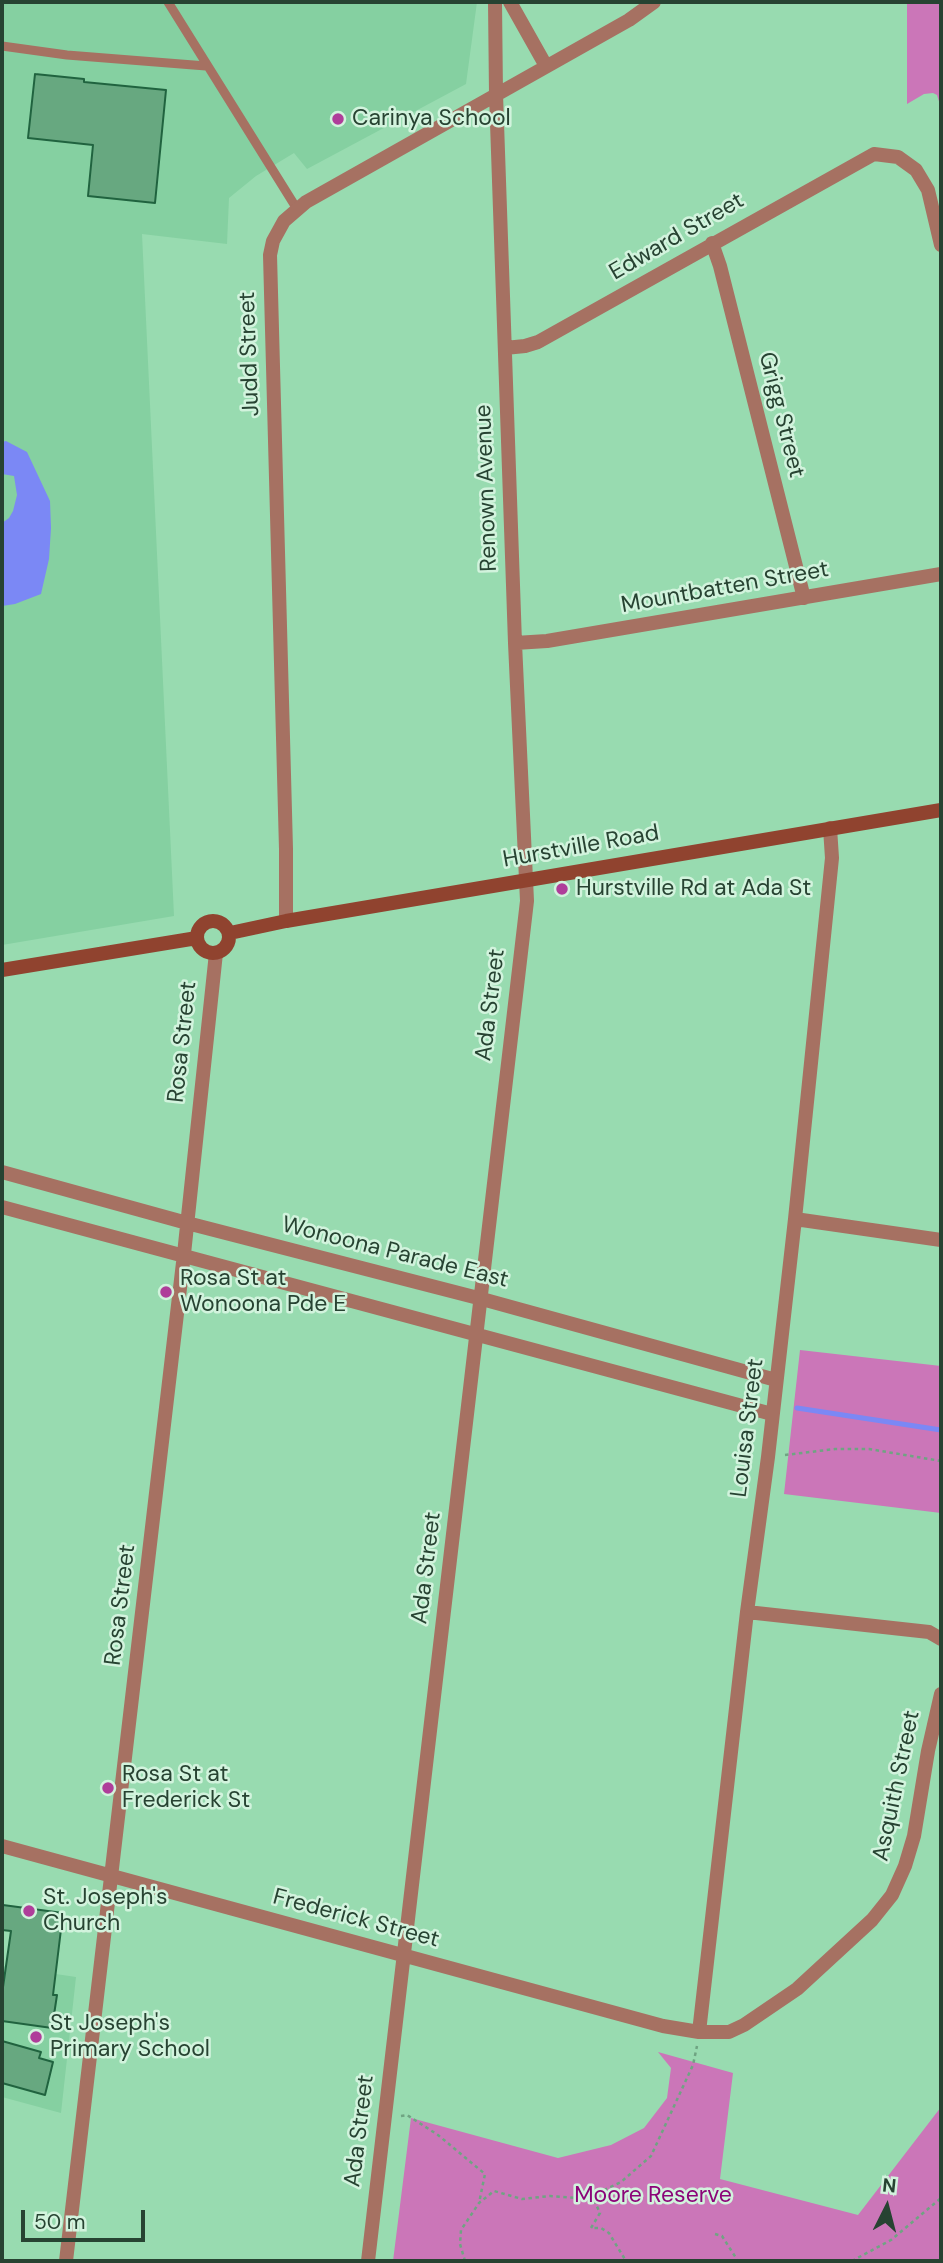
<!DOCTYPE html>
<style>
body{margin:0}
#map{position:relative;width:943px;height:2263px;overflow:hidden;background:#98dbb0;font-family:"DM Sans",sans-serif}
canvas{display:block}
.frame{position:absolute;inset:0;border:4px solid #274332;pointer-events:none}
.north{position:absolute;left:852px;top:2172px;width:70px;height:70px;-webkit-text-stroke:5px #d2f3dd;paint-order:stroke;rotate:6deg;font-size:19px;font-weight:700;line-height:28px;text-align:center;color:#274332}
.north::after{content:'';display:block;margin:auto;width:24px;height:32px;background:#274332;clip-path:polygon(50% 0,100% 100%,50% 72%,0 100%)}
.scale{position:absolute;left:21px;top:2210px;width:124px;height:32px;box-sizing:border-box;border:4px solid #274332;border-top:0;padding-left:9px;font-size:21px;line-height:24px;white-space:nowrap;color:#274332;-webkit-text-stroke:5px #d2f3dd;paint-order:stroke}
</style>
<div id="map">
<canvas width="943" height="2263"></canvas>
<div class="frame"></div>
<div class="north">N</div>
<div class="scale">50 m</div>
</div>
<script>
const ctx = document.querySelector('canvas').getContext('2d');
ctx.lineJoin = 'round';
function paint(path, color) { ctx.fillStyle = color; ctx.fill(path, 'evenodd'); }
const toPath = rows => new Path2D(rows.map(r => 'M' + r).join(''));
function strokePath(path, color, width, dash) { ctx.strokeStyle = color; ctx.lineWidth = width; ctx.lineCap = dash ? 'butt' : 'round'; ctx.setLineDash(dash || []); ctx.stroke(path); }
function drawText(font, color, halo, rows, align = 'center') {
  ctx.font = font + ' "DM Sans",sans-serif'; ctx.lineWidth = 5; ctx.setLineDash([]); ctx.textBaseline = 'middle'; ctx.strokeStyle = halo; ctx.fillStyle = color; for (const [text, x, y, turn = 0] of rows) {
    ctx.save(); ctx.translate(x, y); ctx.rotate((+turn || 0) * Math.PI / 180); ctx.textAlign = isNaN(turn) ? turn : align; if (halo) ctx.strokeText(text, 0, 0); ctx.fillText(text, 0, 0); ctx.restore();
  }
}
const built = toPath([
 [2,2,477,2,466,84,307,169,294,153,256,176,229,198,227,244,142,234,174,916,2,945],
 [2,1966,76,1977,61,2113,2,2097]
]);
const green = toPath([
 [907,2,941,2,941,108,937,95,933,93,924,94,907,104],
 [800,1350,941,1366,941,1513,784,1494],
 [658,2052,733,2073,720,2179,858,2215,941,2107,941,2261,393,2261,411,2118,558,2158,611,2145,644,2128,667,2098,671,2068]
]);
const water = toPath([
 [6,441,27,452,50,501,51,528,49,559,41,594,15,604,2,606,2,523,9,518,13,511,17,495,14,476,2,474,2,442]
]);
const stream = toPath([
 [797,1408,941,1430]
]);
const building = toPath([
 [35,74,84,79,84,82,166,90,155,203,88,196,93,145,28,138,35,74],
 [3,1905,63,1913,53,1995,57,1995,52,2028,2,2021,2,1994,11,1931,2,1930,3,1905],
 [2,2041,41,2052,39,2058,53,2062,45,2095,2,2083,2,2041]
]);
const path = toPath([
 [785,1455,835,1449,869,1449,941,1461],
 [401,2116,407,2115,438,2135,485,2174,479,2203],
 [591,2194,600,2213,591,2228,601,2228,609,2233,626,2261],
 [715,2234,722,2236,738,2261],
 [465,2261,460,2244,461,2230,479,2203,494,2191,522,2199,550,2196,579,2198,602,2191,621,2182,651,2156,693,2065,697,2046],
 [852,2261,891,2240,941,2198]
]);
const service = toPath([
 [168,2,297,209],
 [2,46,67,55,206,66]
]);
const minor = toPath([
 [510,2,546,66],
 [712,243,720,266,804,598],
 [505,348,525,346,538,342,874,154,898,157,916,170,928,190,941,245],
 [515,643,547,641,941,574],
 [286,921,286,849,270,255,273,241,284,221,306,202,629,20,654,2],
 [2,1172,187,1223,482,1299,776,1380],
 [2,1207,772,1414],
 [795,1219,941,1240],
 [747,1612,929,1632,941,1639],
 [2,1846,663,2026,699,2032,729,2032,744,2025,797,1989,872,1920,892,1895,905,1866,914,1836,928,1751,941,1694],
 [699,2032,747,1612,768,1457,795,1219,832,858,830,828],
 [66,2261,184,1254,216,953],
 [368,2261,527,901,515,643,496,94,495,2]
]);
const secondary = toPath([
 '197 937a16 16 0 1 1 32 0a16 16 0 1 1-32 0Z',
 [230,933,286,921,941,810],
 [2,970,197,938]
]);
const markers = [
 [338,119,7,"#af3e9a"],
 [562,889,7,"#af3e9a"],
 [166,1292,7,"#af3e9a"],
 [108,1788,7,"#af3e9a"],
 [29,1911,7,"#af3e9a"],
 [36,2037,7,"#af3e9a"]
];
const poiNames = [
 ["Carinya School",352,119],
 ["Hurstville Rd at Ada St",576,889],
 ["Rosa St at",180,1279],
 ["Wonoona Pde E",180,1305],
 ["Rosa St at",122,1775],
 ["Frederick St",122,1801],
 ["St. Joseph's",43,1898],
 ["Church",43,1924],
 ["St Joseph's",50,2024],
 ["Primary School",50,2050]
];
const streetNames = [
 ["Edward Street",677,237,-30],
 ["Judd Street",250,354,-92],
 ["Grigg Street",781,415,76],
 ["Renown Avenue",487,488,-92],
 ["Mountbatten Street",725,588,-10],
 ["Hurstville Road",581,847,-10],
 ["Ada Street",491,1005,-83],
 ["Rosa Street",183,1042,-84],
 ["Wonoona Parade East",395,1253,14],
 ["Louisa Street",748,1428,-83],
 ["Ada Street",427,1568,-83],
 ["Rosa Street",121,1605,-83],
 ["Asquith Street",897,1786,-78],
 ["Frederick Street",356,1919,15],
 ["Ada Street",360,2131,-83]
];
const parkNames = [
 ["Moore Reserve",653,2196]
];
paint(built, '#85d0a1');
paint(green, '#cb76b8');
paint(water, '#7b88f5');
strokePath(stream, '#7b88f5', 5);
paint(building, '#67a880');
strokePath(building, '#20633f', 2);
strokePath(path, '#6fa482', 2.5, [3.5, 3.5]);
strokePath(service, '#a67162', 9);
strokePath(minor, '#a67162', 14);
strokePath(secondary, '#90432f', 14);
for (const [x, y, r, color] of markers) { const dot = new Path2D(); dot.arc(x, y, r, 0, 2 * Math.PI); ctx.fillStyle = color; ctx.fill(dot); strokePath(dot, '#d2f3dd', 2.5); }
drawText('23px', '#274332', '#d2f3dd', poiNames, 'left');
drawText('23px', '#274332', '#d2f3dd', streetNames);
drawText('23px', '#8b0478', '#d2f3dd', parkNames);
</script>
